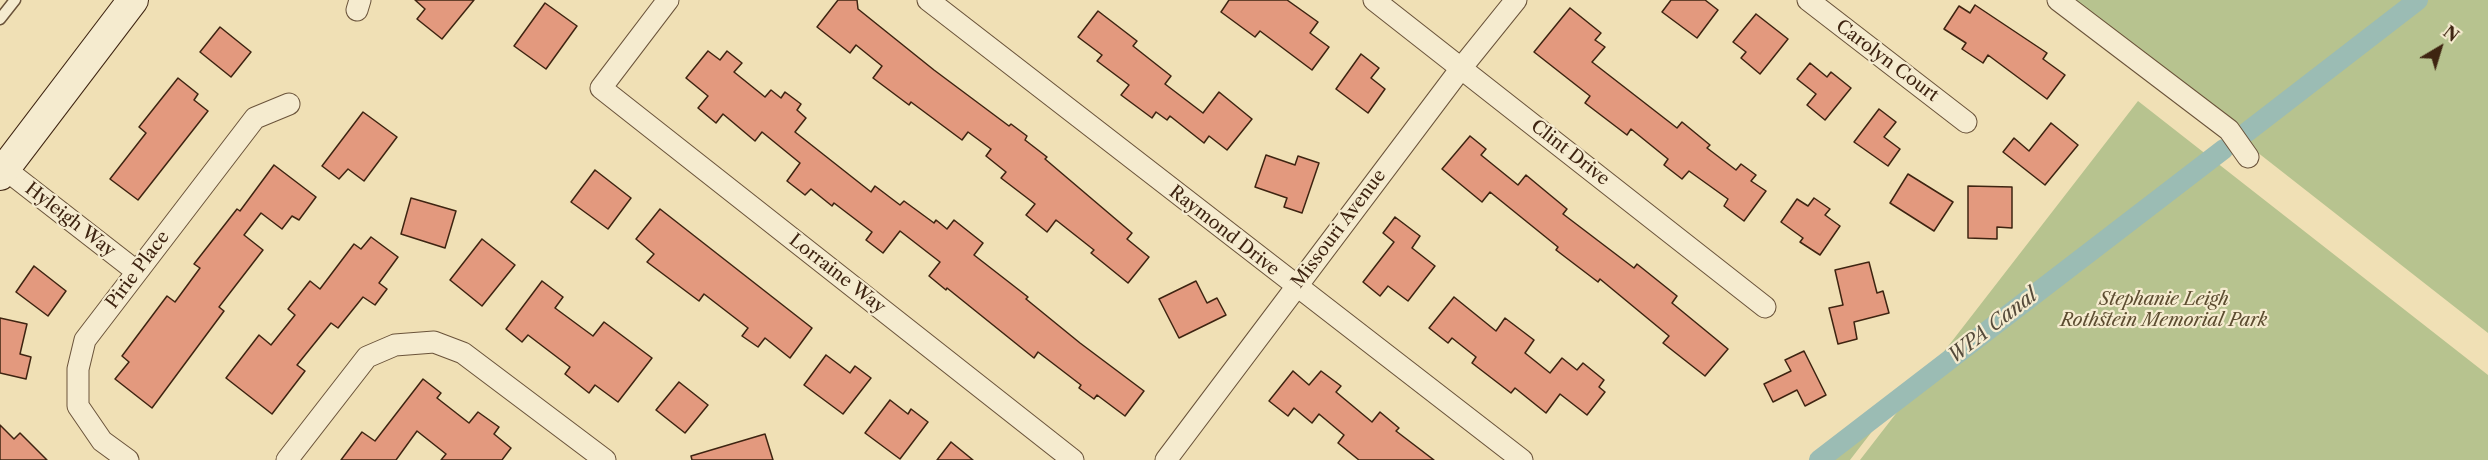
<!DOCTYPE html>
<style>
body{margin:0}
#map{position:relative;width:2488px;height:460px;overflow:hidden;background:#f0e0b5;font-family:"Libre Caslon Text",serif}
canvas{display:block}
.north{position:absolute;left:2410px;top:18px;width:60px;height:60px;-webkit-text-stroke:4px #f5ebcf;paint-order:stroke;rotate:38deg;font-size:16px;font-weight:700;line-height:24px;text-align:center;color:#3e2411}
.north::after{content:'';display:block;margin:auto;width:21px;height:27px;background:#3e2411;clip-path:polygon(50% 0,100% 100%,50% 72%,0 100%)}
</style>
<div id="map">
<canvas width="2488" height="460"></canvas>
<div class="north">N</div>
</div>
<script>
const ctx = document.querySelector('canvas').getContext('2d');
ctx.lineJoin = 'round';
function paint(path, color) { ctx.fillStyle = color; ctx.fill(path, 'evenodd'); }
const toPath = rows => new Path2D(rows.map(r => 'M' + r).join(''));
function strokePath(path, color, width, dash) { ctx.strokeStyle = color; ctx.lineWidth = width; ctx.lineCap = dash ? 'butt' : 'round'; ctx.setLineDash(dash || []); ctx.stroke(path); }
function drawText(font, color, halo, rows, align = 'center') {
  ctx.font = font + ' "Libre Caslon Text",serif'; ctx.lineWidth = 4.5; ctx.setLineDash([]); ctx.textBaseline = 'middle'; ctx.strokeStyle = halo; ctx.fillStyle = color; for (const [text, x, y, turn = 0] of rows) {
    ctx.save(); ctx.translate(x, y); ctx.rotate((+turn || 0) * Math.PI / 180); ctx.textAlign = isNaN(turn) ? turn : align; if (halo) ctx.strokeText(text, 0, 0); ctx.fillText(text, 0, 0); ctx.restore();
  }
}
const green = toPath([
 [2063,0,2488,0,2488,333],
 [2138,101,2488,375,2488,460,1860,460],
 [1884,416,1850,460,1827,460]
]);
const canal = toPath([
 [2247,132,2418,0],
 [1819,460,2224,149]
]);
const building = toPath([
 [415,0,474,0,442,39,417,19,425,9,415,0],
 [838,0,857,0,858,9,934,70,1009,126,1011,124,1027,136,1025,140,1047,157,1045,159,1132,233,1127,239,1149,257,1128,283,1091,253,1094,250,1056,220,1047,232,1026,215,1035,204,1001,178,1006,172,986,156,991,149,968,132,962,140,911,102,909,105,873,78,882,66,856,45,850,53,817,27,838,0],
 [1229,0,1287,0,1318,22,1310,33,1329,47,1312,70,1260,31,1255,37,1221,12,1229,0],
 [1671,0,1705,0,1718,10,1697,38,1662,12,1671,0],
 [545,3,577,26,546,69,514,46,545,3],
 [1975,5,2047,53,2043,59,2065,75,2047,99,1988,55,1983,63,1962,49,1966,43,1944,29,1959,6,1970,13,1975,5],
 [1570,8,1601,33,1595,40,1605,47,1592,62,1677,128,1682,122,1710,145,1707,148,1736,170,1741,164,1756,175,1751,181,1766,191,1744,221,1724,206,1728,199,1689,171,1682,179,1664,165,1668,159,1631,129,1627,135,1585,103,1590,96,1534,52,1570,8],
 [1098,11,1137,41,1133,46,1171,76,1165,84,1203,113,1219,92,1252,119,1227,150,1209,136,1204,143,1170,116,1167,120,1156,112,1152,118,1121,95,1129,85,1097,61,1102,55,1078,37,1098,11],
 [1756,14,1788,39,1760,74,1741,58,1746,52,1733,42,1756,14],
 [220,27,251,52,231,77,200,52,220,27],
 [708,51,720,60,727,51,742,63,734,72,765,97,771,90,781,98,785,92,801,104,797,110,806,118,795,132,871,192,875,186,900,205,904,201,934,223,936,220,947,229,954,220,983,243,974,255,1028,297,1026,299,1080,343,1144,391,1125,416,1097,395,1094,399,1079,388,1081,385,1038,352,1034,358,947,288,946,290,929,276,940,262,900,231,883,253,866,240,872,232,834,203,832,206,811,189,805,195,787,181,800,163,762,132,755,141,723,114,716,123,698,108,708,96,686,78,708,51],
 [1361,54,1379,68,1371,78,1385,89,1368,113,1336,89,1361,54],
 [1810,63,1827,77,1831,72,1851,88,1825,120,1807,105,1816,94,1797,79,1810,63],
 [178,78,198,94,194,100,208,111,138,200,110,179,146,133,139,127,178,78],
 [1879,109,1896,122,1884,137,1900,149,1888,166,1854,142,1879,109],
 [363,112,397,137,364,181,348,169,339,179,322,166,363,112],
 [2051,123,2078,145,2045,185,2003,152,2014,138,2029,151,2051,123],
 [1470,136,1486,149,1481,155,1518,185,1526,175,1567,209,1563,214,1634,268,1637,264,1677,296,1672,303,1728,349,1705,376,1663,343,1669,336,1600,279,1598,282,1556,250,1558,247,1490,192,1482,202,1442,169,1470,136],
 [1266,155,1295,165,1298,156,1319,163,1302,213,1284,207,1287,198,1255,187,1266,155],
 [274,165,316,197,299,220,292,216,282,229,261,213,244,235,263,250,219,307,224,311,152,408,115,379,129,362,122,356,167,296,175,302,200,268,194,264,237,209,240,211,274,165],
 [595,170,631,198,608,229,571,202,595,170],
 [1908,174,1953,202,1934,231,1890,203,1908,174],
 [1968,186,2012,187,2012,228,1997,227,1997,239,1968,238,1968,186],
 [411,198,456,211,445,248,401,234,411,198],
 [1814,198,1830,209,1825,215,1840,226,1820,255,1800,242,1803,238,1781,222,1797,199,1808,206,1814,198],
 [660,209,812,328,790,358,765,338,758,347,742,336,748,328,704,294,699,301,647,262,654,254,636,239,660,209],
 [1395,217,1420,236,1412,248,1435,266,1408,301,1388,286,1380,296,1363,282,1394,242,1383,233,1395,217],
 [371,237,398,257,379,283,387,289,375,305,363,297,338,328,331,323,297,365,305,371,272,414,226,378,259,335,271,345,295,315,288,309,310,281,320,289,354,244,361,249,371,237],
 [482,239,515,265,482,306,450,280,482,239],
 [1869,262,1877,293,1883,291,1889,313,1854,322,1857,339,1838,344,1829,308,1843,305,1835,270,1869,262],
 [34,266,66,291,48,316,16,292,34,266],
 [542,281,563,297,555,308,593,336,604,322,652,358,618,402,595,385,589,393,565,374,570,367,528,335,522,342,506,329,542,281],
 [1196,281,1207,303,1217,298,1226,315,1179,338,1159,299,1196,281],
 [1454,297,1496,331,1505,318,1534,340,1525,353,1550,373,1562,358,1577,370,1583,363,1604,380,1599,387,1605,392,1587,415,1560,394,1546,413,1515,388,1511,393,1472,363,1476,357,1452,338,1448,343,1429,328,1454,297],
 [0,318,27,324,20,354,31,357,26,379,0,373,0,318],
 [1804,351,1826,395,1805,406,1797,390,1773,402,1764,384,1791,371,1785,360,1804,351],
 [826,355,850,373,855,366,871,378,843,414,804,385,826,355],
 [1293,371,1309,385,1321,371,1341,386,1336,392,1372,422,1380,412,1399,428,1396,431,1434,460,1359,460,1338,443,1344,435,1319,414,1312,423,1294,408,1288,416,1269,401,1293,371],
 [423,379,441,393,437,398,469,423,478,412,499,427,494,434,511,448,502,460,441,460,446,454,417,431,396,460,341,460,362,432,375,441,423,379],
 [679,382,708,405,685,433,656,410,679,382],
 [890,400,908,414,911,409,928,422,900,459,865,433,890,400],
 [0,425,14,439,20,433,47,460,0,460,0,425],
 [765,434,773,460,692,460,691,456,765,434],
 [951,442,973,460,937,460,951,442]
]);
const service = toPath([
 [0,19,15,0]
]);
const minor = toPath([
 [668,0,601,88,1073,460],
 [928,0,1522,460],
 [1374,0,1765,307],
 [1808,0,1966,122],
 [2058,0,2229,130,2248,157],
 [357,10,360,0],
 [5,169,136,271],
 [128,460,102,441,78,406,78,369,85,340,255,118,289,104],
 [287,460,367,357,395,345,434,342,463,353,605,460],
 [1166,460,1462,67,1516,0]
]);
const secondary = toPath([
 [0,175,133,0]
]);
const streetNames = [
 ["Carolyn Court",1887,61,37],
 ["Clint Drive",1570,153,38],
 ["Hyleigh Way",70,220,38],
 ["Missouri Avenue",1339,229,-53],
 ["Raymond Drive",1224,231,38],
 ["Pirie Place",138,270,-53],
 ["Lorraine Way",837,274,38]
];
const parkNames = [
 ["Stephanie Leigh",2164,300],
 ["Rothstein Memorial Park",2164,321]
];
const waterNames = [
 ["WPA Canal",1993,326,-38]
];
paint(green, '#b7c38f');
strokePath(canal, '#9bbcb4', 20);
paint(building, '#e3997e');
strokePath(building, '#3e2411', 1.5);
strokePath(service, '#6a533a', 13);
strokePath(minor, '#6a533a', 23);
strokePath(secondary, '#3e2411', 32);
strokePath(service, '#f5ebcf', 10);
strokePath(minor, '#f5ebcf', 21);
strokePath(secondary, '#f5ebcf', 30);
drawText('18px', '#3e2411', '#f5ebcf', streetNames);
drawText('italic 18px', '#5c4c30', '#f5ebcf', parkNames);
drawText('italic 20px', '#554a3a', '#f5ebcf', waterNames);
</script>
